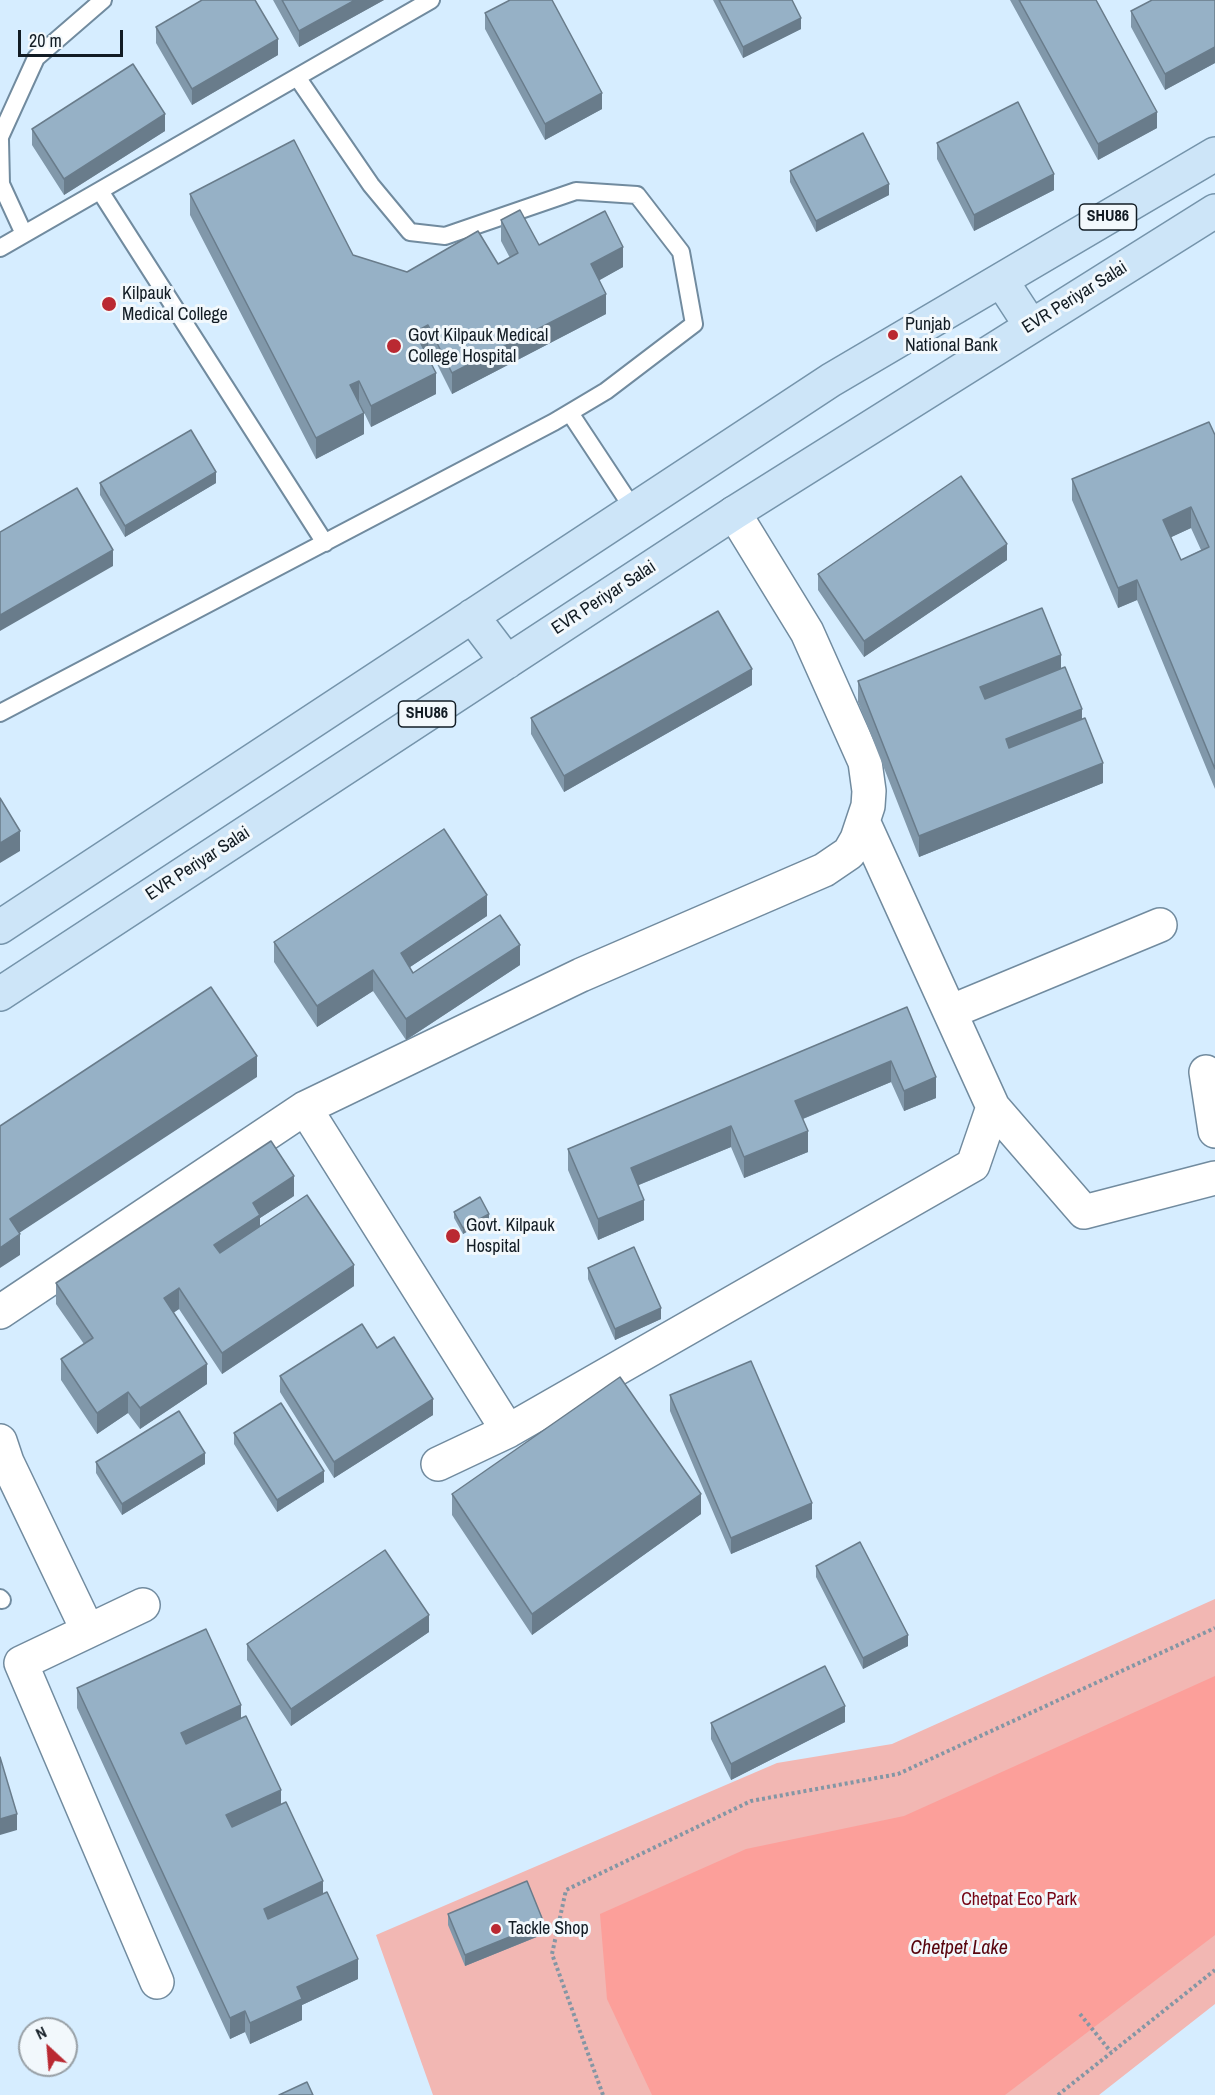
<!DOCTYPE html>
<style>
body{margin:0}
#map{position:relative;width:1215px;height:2095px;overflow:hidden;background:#d6edff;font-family:"Archivo Narrow",sans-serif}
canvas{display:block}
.north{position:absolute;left:18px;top:2017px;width:60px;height:60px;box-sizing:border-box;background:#f2f8fc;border:2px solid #98a0a6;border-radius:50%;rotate:334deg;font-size:16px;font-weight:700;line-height:24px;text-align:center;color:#121c24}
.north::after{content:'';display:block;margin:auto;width:21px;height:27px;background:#ba2932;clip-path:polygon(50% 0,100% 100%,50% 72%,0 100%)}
.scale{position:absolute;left:18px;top:30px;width:105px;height:27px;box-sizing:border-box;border:3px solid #121c24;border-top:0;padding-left:8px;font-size:18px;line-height:21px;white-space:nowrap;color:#121c24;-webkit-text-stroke:4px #f2f8fc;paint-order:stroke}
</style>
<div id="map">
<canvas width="1215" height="2095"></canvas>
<div class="north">N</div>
<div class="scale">20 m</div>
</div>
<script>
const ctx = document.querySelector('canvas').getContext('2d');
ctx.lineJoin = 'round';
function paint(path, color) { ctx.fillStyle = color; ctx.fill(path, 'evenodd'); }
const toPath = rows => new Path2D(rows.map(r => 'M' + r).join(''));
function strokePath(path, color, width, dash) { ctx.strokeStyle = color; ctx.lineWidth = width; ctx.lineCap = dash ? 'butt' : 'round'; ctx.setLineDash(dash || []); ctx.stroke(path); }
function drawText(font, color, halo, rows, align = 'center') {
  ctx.font = font + ' "Archivo Narrow",sans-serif'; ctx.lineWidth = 6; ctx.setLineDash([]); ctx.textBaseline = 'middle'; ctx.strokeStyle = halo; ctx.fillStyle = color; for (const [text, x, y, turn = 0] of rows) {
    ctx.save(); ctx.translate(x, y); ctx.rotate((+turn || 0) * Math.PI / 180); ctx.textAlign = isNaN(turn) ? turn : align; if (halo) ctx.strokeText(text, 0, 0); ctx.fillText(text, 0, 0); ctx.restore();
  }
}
const green = toPath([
 [1215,1599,1215,2004,1099,2095,433,2095,376,1935,777,1763,892,1744]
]);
const water = toPath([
 [1215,1676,1215,1935,1005,2095,652,2095,607,1999,600,1914,746,1849,904,1816]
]);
const path = toPath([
 [1080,2014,1111,2052],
 [603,2095,552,1954,566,1890,751,1801,898,1774,1215,1628],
 [1058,2095,1215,1970]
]);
const service = toPath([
 [0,137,36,58,103,0],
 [0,140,1,184,24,234],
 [100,191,325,543],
 [0,248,431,0],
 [570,413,634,510],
 [0,713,554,422,606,391,694,324,681,252,637,195,576,191,445,236,410,232,371,185,297,77],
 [0,1598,2,1600]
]);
const minor = toPath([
 [950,1012,1160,925],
 [1206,1072,1215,1131],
 [993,1107,1084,1212,1215,1178],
 [305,1108,508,1431,438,1464],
 [0,1312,305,1108,581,975,824,870,849,853,857,839,868,806,869,791,865,762,807,632,734,513],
 [508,1431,973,1165,993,1107,863,821],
 [0,1441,7,1462,88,1631],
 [143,1605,21,1663,157,1982]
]);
const primary = toPath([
 [1001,280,1031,326],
 [472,616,507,662],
 [0,927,831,380,1215,154],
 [0,994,734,513,1215,211]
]);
const wall = toPath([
 [273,0,384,0,299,47],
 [713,0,792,0,801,29,743,58],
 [1010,0,1096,0,1157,128,1098,160],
 [1215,0,1215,63,1165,90,1131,27,1131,11],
 [485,13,602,109,545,140,485,29],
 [156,27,278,55,192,105,156,43],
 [32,129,165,131,64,195,32,145],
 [937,143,1054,190,974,231,937,159],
 [790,171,889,195,816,232,790,182],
 [190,194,353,255,407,272,498,264,510,258,501,241,501,220,539,245,623,267,599,280,606,314,452,394,428,346,423,348,436,394,371,427,359,402,364,434,316,459,190,215],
 [1215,435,1215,789,1137,600,1118,608,1072,500,1072,479],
 [1191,528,1201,550,1181,560,1171,537],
 [100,483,216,483,125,537,100,495],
 [1007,560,864,657,818,590,818,574],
 [1061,669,1082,720,1103,783,919,857,858,702,858,681],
 [752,685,564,792,531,734,531,718],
 [487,916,410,967,413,973,520,965,406,1040,373,991,317,1027,274,962,274,942],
 [907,1007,936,1098,904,1111,891,1082,803,1119,808,1152,744,1178,731,1147,639,1185,644,1220,598,1240,568,1170,568,1149],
 [294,1196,260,1218,260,1226,354,1286,222,1374,179,1309,173,1313,207,1384,140,1429,128,1413,97,1434,61,1380,61,1359,84,1344,56,1304,56,1283],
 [454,1212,489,1219,463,1234,454,1218],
 [588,1268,661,1319,615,1340,588,1279],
 [377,1348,433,1415,334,1478,280,1392,280,1376],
 [670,1395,812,1519,731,1554,670,1411],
 [234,1433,324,1482,277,1512,234,1444],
 [96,1462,205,1464,122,1515,96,1473],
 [452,1494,701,1514,532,1635,452,1515],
 [816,1566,908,1646,863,1669,816,1577],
 [429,1632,291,1726,247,1660,247,1644],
 [77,1688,241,1718,323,1894,358,1979,302,2005,302,2020,250,2044,245,2032,230,2039,77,1708],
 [845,1722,731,1780,711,1739,711,1723],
 [448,1914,544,1934,465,1966,448,1925]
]);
const shadedWall = toPath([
 [355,0,384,0,299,47,299,31],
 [801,18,801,29,743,58,743,47],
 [278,39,278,55,192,105,192,89],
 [1215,47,1215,63,1165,90,1165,74],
 [602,93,602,109,545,140,545,124],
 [1157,112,1157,128,1098,160,1098,144],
 [165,114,165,131,64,195,64,179],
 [1054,174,1054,190,974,231,974,215],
 [889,184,889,195,816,232,816,221],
 [623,247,623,267,591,285,591,264],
 [606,294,606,314,452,394,452,373],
 [428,325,428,346,415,353,415,332],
 [436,373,436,394,371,427,371,406],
 [359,381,359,402,350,385],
 [364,413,364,434,316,459,316,438],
 [216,472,216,483,125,537,125,526],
 [1191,507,1191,528,1163,541,1163,520],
 [1007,544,1007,560,864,657,864,641],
 [113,550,113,566,0,631,0,615],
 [1137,580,1137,600,1118,608,1118,588],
 [1061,655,1061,676,980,708,980,687],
 [752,669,752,685,564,792,564,776],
 [1082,709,1082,729,1006,759,1006,739],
 [1103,763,1103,783,919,857,919,836],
 [20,831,20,851,0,863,0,843],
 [487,895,487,916,401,973,401,953],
 [520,945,520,965,406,1040,406,1019],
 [373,970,373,991,317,1027,317,1006],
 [257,1056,257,1077,10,1239,10,1219],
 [891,1061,891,1082,795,1122,795,1101],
 [936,1077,936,1098,904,1111,904,1091],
 [731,1126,731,1147,631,1188,631,1168],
 [808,1131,808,1152,744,1178,744,1157],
 [294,1176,294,1196,260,1218,260,1235,214,1266,214,1245,253,1203],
 [644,1200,644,1220,598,1240,598,1219],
 [489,1214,489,1219,463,1234,463,1228],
 [20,1234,20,1255,0,1268,0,1248],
 [354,1265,354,1286,222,1374,222,1353],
 [179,1288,179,1309,164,1319,164,1298],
 [661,1308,661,1319,615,1340,615,1329],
 [207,1364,207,1384,140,1429,140,1408],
 [128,1392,128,1413,97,1434,97,1413],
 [433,1399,433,1415,334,1478,334,1462],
 [205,1453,205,1464,122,1515,122,1504],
 [324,1471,324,1482,277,1512,277,1500],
 [701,1494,701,1514,532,1635,532,1614],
 [812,1503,812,1519,731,1554,731,1538],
 [429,1615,429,1632,291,1726,291,1709],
 [908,1635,908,1646,863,1669,863,1658],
 [241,1705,241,1726,181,1753,181,1733],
 [845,1706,845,1722,731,1780,731,1764],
 [281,1790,281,1811,226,1836,226,1815],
 [17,1814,17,1830,0,1835,0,1819],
 [323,1881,323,1902,264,1929,264,1909],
 [544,1923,544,1934,465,1966,465,1955],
 [358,1959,358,1979,302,2005,302,2020,250,2044,250,2023,297,1987],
 [245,2011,245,2032,230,2039,230,2018]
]);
const building = toPath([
 [202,0,255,0,278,39,192,89,156,27,202,0],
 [282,0,355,0,299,31,282,0],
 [510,0,552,0,602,93,545,124,485,13,510,0],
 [719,0,792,0,801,18,743,47,719,0],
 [1019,0,1096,0,1157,112,1098,144,1019,0],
 [1152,0,1215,0,1215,47,1165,74,1131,11,1152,0],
 [133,64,165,114,64,179,32,129,133,64],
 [1018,102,1054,174,974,215,937,143,1018,102],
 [863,133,889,184,816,221,790,171,863,133],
 [294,140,353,255,407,272,478,231,498,264,518,253,501,220,520,210,539,245,605,211,623,247,591,264,606,294,452,373,428,325,415,332,436,373,371,406,359,381,350,385,364,413,316,438,190,194,294,140],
 [1209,422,1215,435,1215,769,1137,580,1118,588,1072,479,1209,422],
 [1191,507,1209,547,1181,560,1163,520,1191,507],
 [191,430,216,472,125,526,100,483,191,430],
 [961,476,1007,544,864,641,818,574,961,476],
 [77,488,113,550,0,615,0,532,77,488],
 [1042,608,1061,655,980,687,985,699,1065,667,1082,709,1006,739,1009,748,1085,718,1103,763,919,836,858,681,1042,608],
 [718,611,752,669,564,776,531,718,718,611],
 [0,798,20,831,0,843,0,798],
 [444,829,487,895,401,953,413,973,500,915,520,945,406,1019,373,970,317,1006,274,942,444,829],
 [211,987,257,1056,10,1219,20,1234,0,1248,0,1126,211,987],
 [907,1007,936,1077,904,1091,891,1061,795,1101,808,1131,744,1157,731,1126,631,1168,644,1200,598,1219,568,1149,907,1007],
 [271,1141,294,1176,253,1203,260,1215,214,1245,220,1253,307,1195,354,1265,222,1353,179,1288,164,1298,207,1364,140,1408,128,1392,97,1413,61,1359,93,1338,56,1283,271,1141],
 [480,1197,489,1214,463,1228,454,1212,480,1197],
 [634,1247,661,1308,615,1329,588,1268,634,1247],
 [362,1324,377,1348,394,1337,433,1399,334,1462,280,1376,362,1324],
 [751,1361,812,1503,731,1538,670,1395,751,1361],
 [620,1377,701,1494,532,1614,452,1494,620,1377],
 [281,1403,324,1471,277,1500,234,1433,281,1403],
 [179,1411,205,1453,122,1504,96,1462,179,1411],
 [860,1542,908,1635,863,1658,816,1566,860,1542],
 [385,1550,429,1615,291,1709,247,1644,385,1550],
 [206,1629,241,1705,181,1733,186,1744,246,1716,281,1790,226,1815,232,1827,286,1802,323,1881,264,1909,268,1919,327,1892,358,1959,297,1987,302,1999,250,2023,245,2011,230,2018,77,1688,206,1629],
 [825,1666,845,1706,731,1764,711,1723,825,1666],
 [0,1757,17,1814,0,1819,0,1757],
 [527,1881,544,1923,465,1955,448,1914,527,1881],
 [307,2082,313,2095,279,2095,307,2082]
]);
const markers = [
 [109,304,8,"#ba2932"],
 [893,335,6,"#ba2932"],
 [394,346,8,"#ba2932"],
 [453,1236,8,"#ba2932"],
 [496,1929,6,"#ba2932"]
];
const shields = [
 [1108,217,57],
 [427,714,57]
];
const shieldNames = [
 ["SHU86",1108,217],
 ["SHU86",427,714]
];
const poiNames = [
 ["Kilpauk",122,294],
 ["Medical College",122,315],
 ["Punjab",905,325],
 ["National Bank",905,346],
 ["Govt Kilpauk Medical",408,336],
 ["College Hospital",408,357],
 ["Govt. Kilpauk",466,1226],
 ["Hospital",466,1247],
 ["Tackle Shop",508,1929]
];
const streetNames = [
 ["EVR Periyar Salai",1075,298,-32],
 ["EVR Periyar Salai",604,598,-33],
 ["EVR Periyar Salai",198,864,-33]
];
const parkNames = [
 ["Chetpat Eco Park",1019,1900]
];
const waterNames = [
 ["Chetpet Lake",959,1949]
];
paint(green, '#f2b7b3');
paint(water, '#fc9f9a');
strokePath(service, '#718b9f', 20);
strokePath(minor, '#718b9f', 36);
strokePath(primary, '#7594ab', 36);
strokePath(path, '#8496a4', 4, [3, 3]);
strokePath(service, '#fff', 16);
strokePath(minor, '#fff', 33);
strokePath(primary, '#cde5f8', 33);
paint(wall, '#8198aa');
paint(shadedWall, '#697c8b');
paint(building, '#96b1c6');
strokePath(building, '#697c8b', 1.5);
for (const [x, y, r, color] of markers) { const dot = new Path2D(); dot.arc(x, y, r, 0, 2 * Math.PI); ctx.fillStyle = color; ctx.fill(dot); strokePath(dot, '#f2f8fc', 2); }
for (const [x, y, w] of shields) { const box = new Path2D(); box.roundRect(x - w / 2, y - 13, w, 26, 4.5); ctx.fillStyle = '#f2f8fc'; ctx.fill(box); strokePath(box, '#121c24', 1.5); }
drawText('bold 16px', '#121c24', null, shieldNames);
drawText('18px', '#121c24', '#f2f8fc', poiNames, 'left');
drawText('18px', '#121c24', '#f2f8fc', streetNames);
drawText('18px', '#760415', '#f2f8fc', parkNames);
drawText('italic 20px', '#57040d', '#f2f8fc', waterNames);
</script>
